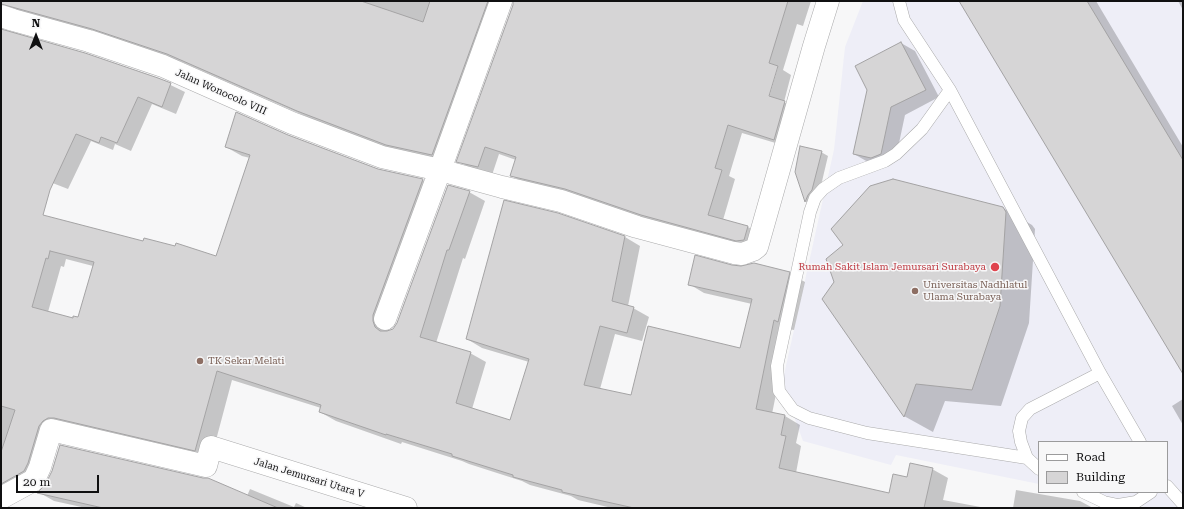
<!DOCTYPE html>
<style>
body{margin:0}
#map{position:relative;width:1184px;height:509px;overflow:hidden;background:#f7f7f8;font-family:"Roboto Serif",serif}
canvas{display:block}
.frame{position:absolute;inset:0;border:2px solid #101011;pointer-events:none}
.legend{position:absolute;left:1038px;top:441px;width:130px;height:52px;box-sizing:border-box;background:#f7f7f8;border:1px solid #9b9b9c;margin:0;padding:5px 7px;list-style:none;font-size:12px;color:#101011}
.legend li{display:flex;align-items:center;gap:8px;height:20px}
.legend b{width:20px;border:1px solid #9b9b9c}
.north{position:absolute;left:16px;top:16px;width:40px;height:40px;-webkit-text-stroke:3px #f7f7f8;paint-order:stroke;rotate:0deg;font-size:11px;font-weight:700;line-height:16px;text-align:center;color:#101011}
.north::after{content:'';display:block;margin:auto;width:14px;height:18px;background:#101011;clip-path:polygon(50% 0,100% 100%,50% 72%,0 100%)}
.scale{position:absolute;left:16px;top:475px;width:83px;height:18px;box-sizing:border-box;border:2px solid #101011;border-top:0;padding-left:5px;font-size:12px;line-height:14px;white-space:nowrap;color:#101011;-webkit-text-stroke:3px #f7f7f8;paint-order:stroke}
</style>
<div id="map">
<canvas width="1184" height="509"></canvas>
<div class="frame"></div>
<ul class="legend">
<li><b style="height:5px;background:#fff"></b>Road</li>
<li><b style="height:11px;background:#d6d5d6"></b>Building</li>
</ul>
<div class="north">N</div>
<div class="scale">20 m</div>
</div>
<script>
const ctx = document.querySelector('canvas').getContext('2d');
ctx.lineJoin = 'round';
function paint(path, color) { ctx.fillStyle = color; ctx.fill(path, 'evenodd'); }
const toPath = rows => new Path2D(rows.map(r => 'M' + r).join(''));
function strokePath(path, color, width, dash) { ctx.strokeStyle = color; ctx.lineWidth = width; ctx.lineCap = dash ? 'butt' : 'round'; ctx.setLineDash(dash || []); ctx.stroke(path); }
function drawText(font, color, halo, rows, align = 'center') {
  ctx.font = font + ' "Roboto Serif",serif'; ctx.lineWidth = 3; ctx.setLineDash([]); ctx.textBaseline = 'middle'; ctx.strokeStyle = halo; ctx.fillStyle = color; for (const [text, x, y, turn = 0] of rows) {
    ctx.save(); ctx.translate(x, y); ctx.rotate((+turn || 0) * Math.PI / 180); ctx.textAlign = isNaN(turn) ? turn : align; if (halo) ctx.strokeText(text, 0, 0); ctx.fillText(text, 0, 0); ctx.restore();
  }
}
const built = toPath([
 [863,1,1183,1,1183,508,1150,508,1077,492,1167,492,1167,442,1039,442,1039,484,896,455,891,465,803,441,782,384,834,150,845,47]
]);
const shadow = toPath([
 [1,1,506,1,446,163,401,153,312,119,182,62,108,37,3,28,4,31,158,79,185,92,176,114,152,104,131,151,115,144,113,150,91,141,68,189,1,163],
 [514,1,811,1,803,26,797,24,783,70,791,75,784,102,799,110,789,147,742,133,729,176,735,179,723,220,748,227,762,235,758,248,656,223,526,184,512,176,516,160,499,154,492,175,472,169,458,161,514,5],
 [776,67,778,67,768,101,766,101],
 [964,1,1096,1,1183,147,1183,373],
 [1178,1,1183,1,1183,10],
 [901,43,915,51,939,97,905,115,895,162,885,166,868,162,854,154],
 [287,136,377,170,423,180,438,189,389,324,388,332,393,330,398,324,469,192,485,201,465,259,463,258,436,343,470,353,486,362,472,409,511,422,529,362,482,348,467,339,625,237,640,246,628,306,633,308,649,317,642,341,615,334,600,389,631,396,741,349,752,304,704,293,689,284,732,266,789,273,805,282,794,330,789,329,772,414,785,416,800,425,796,443,801,446,796,473,890,494,908,478,932,469,948,478,943,500,986,508,612,508,578,500,571,496,530,485,522,481,469,464,462,461,402,442,401,444,336,421,320,412,321,408,232,380,211,459,64,426,44,472,1,498,1,205,143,242,217,257,250,158,242,156,226,147],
 [66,259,93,266,79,318,74,319,48,312,61,266,64,267],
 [821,152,828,156,819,194,813,205,806,202,796,172],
 [1003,208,1032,225,1035,229,1029,323,1001,406,945,401,933,432,904,416,835,283],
 [1183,399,1183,425,1172,406],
 [250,489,294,507,296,503,307,508,86,508,54,501,40,493,247,496],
 [1016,490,1080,501,1093,508,1013,508]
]);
const building = toPath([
 [1,1,361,1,423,22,430,1,488,1,432,155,386,145,297,111,167,54,92,29,1,4,1,1],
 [513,1,788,1,769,63,778,66,769,96,785,101,774,140,728,125,715,168,722,170,708,215,748,226,744,240,736,241,641,215,565,189,510,176,516,157,485,147,478,167,456,162,513,5,513,1],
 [959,1,1087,1,1183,160,1183,374,959,1],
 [1,29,85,53,158,78,171,83,162,107,138,97,117,143,101,137,99,143,76,134,50,190,43,215,143,241,144,238,175,246,176,243,216,256,250,155,225,147,236,112,288,135,378,169,423,179,373,315,373,321,375,327,380,331,387,331,393,329,397,323,448,185,470,191,449,250,447,250,420,337,471,352,456,403,510,420,529,359,466,339,504,200,558,213,625,236,612,301,634,307,627,333,600,326,584,385,631,395,648,326,740,348,752,299,688,285,695,255,732,265,741,266,754,263,790,272,778,322,774,320,756,409,785,415,781,435,786,436,779,468,889,493,893,474,907,477,910,463,933,468,924,508,634,508,562,492,562,490,513,477,513,475,452,456,452,454,386,434,386,435,319,412,321,405,217,371,195,451,54,418,48,418,43,421,39,426,28,463,24,471,1,484,1,452,15,410,1,406,1,29],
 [50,251,94,262,78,317,73,316,73,318,32,307,46,258,48,259,50,251],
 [901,42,926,90,891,107,881,154,871,158,853,154,867,90,855,66,901,42],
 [800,146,822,151,812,190,808,195,805,202,795,172,800,146],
 [893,179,1003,207,1006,212,1000,306,972,390,916,384,904,417,822,299,834,282,826,259,843,245,831,229,870,186,893,179],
 [60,445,203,478,208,478,278,508,103,508,37,493,45,485,52,471,60,445]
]);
const lane = toPath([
 [899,1,904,20,950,90,1100,373,1140,442],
 [950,90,922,129,896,154,885,161,839,178,823,189,815,198,810,212,777,366,779,391,793,410,809,418,867,433,1027,458],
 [1039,469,1027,458,1021,442,1019,431,1022,418,1030,409,1100,373],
 [1167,486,1183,504],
 [1083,492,1104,502,1118,505,1136,502,1151,492]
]);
const street = toPath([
 [1,16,13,20,89,41,163,66,292,123,382,157,440,170,502,187,561,201,637,227,734,253,742,254,753,250,757,247,814,46,828,1],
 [385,319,440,170,501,1],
 [1,498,34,480,40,467,51,430,206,466,211,447,406,508]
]);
const markers = [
 [995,267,5,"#e0444e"],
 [915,291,4,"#8d6e63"],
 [200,361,4,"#8d6e63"]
];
const streetNames = [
 ["Jalan Wonocolo VIII",221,92,24],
 ["Jalan Jemursari Utara V",309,478,17]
];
const healthNames = [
 ["Rumah Sakit Islam Jemursari Surabaya",986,267]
];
const educationNames = [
 ["Universitas Nadhlatul",923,285],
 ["Ulama Surabaya",923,297],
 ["TK Sekar Melati",208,361]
];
paint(built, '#eeeef7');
paint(shadow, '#0003');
paint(building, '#d6d5d6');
strokePath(building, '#a4a3a4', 1);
strokePath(lane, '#ababac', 13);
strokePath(street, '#ababac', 23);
strokePath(lane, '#fff', 12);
strokePath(street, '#fff', 22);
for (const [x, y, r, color] of markers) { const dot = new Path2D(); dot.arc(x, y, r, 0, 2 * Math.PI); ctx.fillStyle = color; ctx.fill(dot); strokePath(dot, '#f7f7f8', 1.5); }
drawText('10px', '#101011', '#f7f7f8', streetNames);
drawText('10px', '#be3a42', '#f7f7f8', healthNames, 'right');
drawText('10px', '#785e54', '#f7f7f8', educationNames, 'left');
</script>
